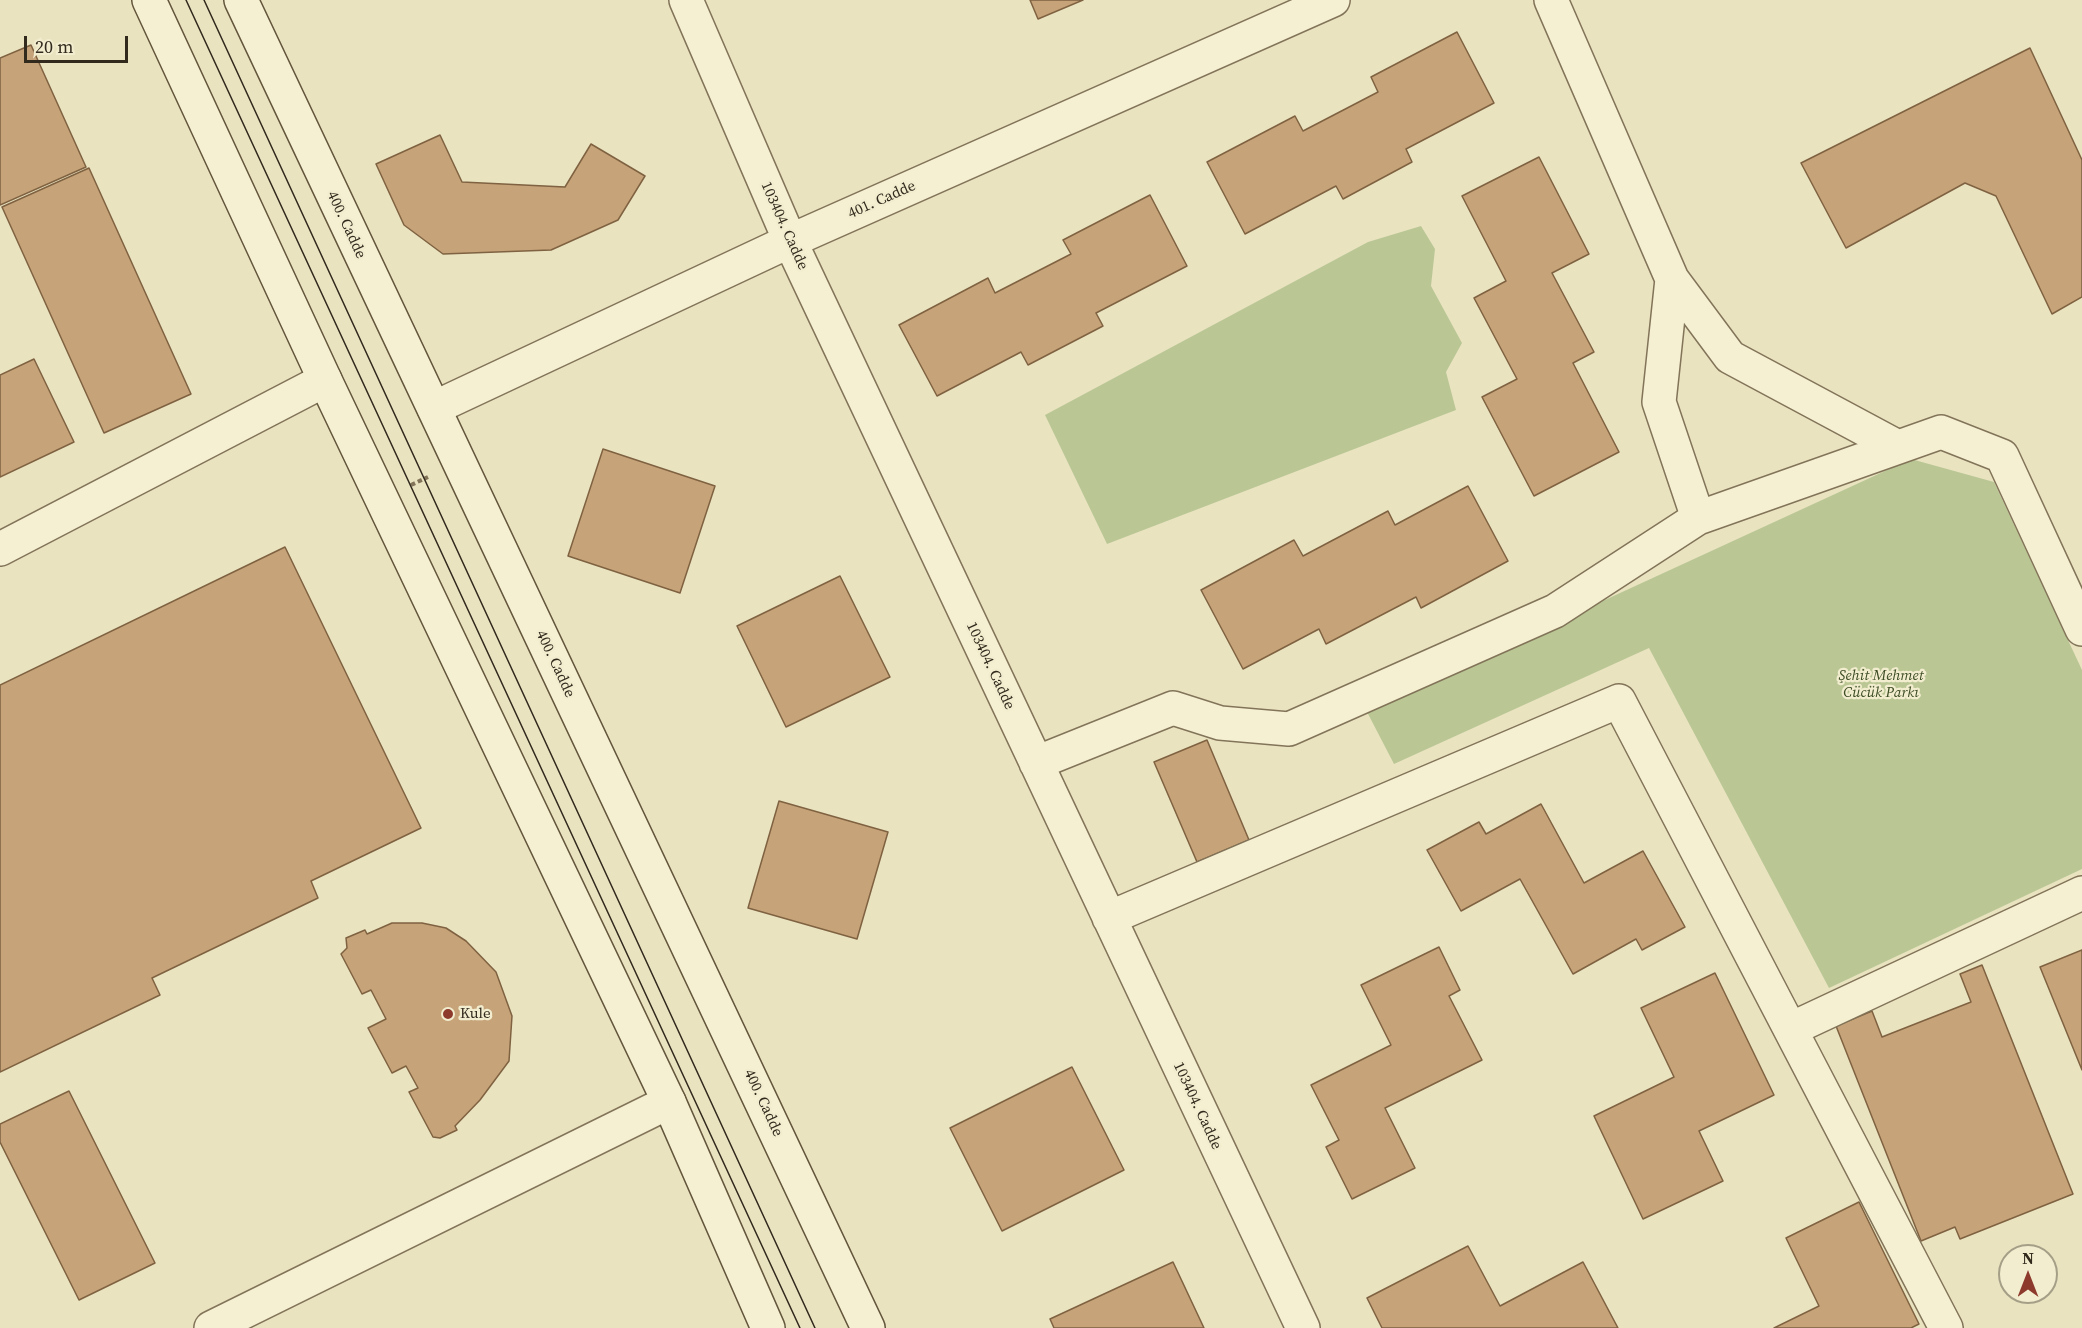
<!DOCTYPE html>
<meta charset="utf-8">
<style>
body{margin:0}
#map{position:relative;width:2082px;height:1328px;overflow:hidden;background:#eae3c0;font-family:"Source Serif 4",serif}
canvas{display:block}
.north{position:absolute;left:1998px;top:1244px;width:60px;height:60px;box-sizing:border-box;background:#f2edcf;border:2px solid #a59f88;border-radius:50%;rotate:0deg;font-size:16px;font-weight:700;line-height:24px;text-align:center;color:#322a1d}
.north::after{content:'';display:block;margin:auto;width:21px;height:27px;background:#8d3a2d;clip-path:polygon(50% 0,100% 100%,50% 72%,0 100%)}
.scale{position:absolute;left:24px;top:36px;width:104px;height:27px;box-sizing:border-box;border:3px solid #322a1d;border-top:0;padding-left:8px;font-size:18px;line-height:21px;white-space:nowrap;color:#322a1d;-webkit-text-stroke:4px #f2edcf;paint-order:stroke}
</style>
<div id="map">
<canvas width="2082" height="1328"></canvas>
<div class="north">N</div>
<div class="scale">20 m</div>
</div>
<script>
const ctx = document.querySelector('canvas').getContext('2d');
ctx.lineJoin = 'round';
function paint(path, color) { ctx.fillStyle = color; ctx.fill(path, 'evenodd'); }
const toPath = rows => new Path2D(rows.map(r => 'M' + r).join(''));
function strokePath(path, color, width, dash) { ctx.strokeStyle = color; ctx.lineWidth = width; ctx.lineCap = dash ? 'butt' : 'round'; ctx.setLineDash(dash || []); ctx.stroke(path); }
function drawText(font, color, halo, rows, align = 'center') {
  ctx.font = font + ' "Source Serif 4",serif'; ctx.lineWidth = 4.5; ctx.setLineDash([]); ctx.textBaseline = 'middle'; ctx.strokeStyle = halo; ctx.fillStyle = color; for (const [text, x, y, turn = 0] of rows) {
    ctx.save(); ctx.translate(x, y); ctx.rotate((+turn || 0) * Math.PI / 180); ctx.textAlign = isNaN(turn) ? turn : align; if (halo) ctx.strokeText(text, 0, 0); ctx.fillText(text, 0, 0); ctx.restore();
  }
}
const green = toPath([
 [1421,226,1435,249,1431,286,1462,343,1446,372,1456,410,1107,544,1045,415,1368,242],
 [1911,459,1994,482,2082,670,2082,869,1829,988,1649,648,1394,764,1366,710]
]);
const building = toPath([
 [1030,0,1083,0,1038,19,1030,0],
 [1457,32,1494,103,1406,149,1412,162,1343,199,1336,186,1245,234,1207,162,1295,116,1303,131,1378,92,1371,77,1457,32],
 [31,45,86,167,0,205,0,58,31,45],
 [2030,48,2082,160,2082,297,2052,314,1996,196,1965,183,1846,248,1801,163,2030,48],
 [440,135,462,182,565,187,591,144,645,176,618,220,551,250,443,254,404,225,376,164,440,135],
 [1539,157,1589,254,1552,273,1594,352,1573,363,1619,452,1534,496,1482,397,1517,379,1474,298,1506,281,1462,196,1539,157],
 [89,168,191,394,104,433,2,207,89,168],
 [1150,195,1187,266,1096,313,1103,326,1028,365,1021,352,937,396,899,325,988,278,995,293,1071,254,1063,240,1150,195],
 [34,359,74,442,0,477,0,375,34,359],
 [603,449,715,486,680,593,568,556,603,449],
 [1468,486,1508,561,1421,608,1416,597,1326,644,1319,629,1243,669,1201,590,1294,540,1303,556,1388,511,1395,525,1468,486],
 [285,547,421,828,311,881,318,898,152,978,160,995,0,1072,0,685,285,547],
 [840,576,890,677,786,727,737,626,840,576],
 [1207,740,1249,840,1197,862,1154,762,1207,740],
 [779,801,888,832,857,939,748,908,779,801],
 [1541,804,1584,883,1643,851,1685,927,1642,950,1636,939,1573,974,1520,879,1461,911,1427,850,1479,822,1486,834,1541,804],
 [392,923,422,923,446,928,466,941,496,972,512,1016,509,1061,480,1100,455,1126,457,1130,440,1138,433,1137,409,1092,418,1088,406,1066,392,1073,368,1028,386,1019,371,990,362,994,341,954,347,948,346,938,365,930,367,934,392,923],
 [1439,947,1460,990,1449,996,1482,1060,1385,1108,1415,1168,1352,1199,1326,1147,1339,1140,1311,1085,1391,1045,1361,985,1439,947],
 [2082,950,2082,1070,2040,967,2082,950],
 [1982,965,2073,1194,1960,1239,1955,1227,1921,1241,1836,1026,1872,1011,1882,1037,1971,1002,1960,974,1982,965],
 [1715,973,1774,1095,1699,1131,1723,1181,1643,1219,1594,1116,1674,1077,1641,1008,1715,973],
 [1072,1067,1124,1170,1002,1231,950,1128,1072,1067],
 [69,1091,155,1263,79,1300,0,1142,0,1124,69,1091],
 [1859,1202,1919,1324,1911,1328,1774,1328,1819,1306,1786,1238,1859,1202],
 [1468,1246,1500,1306,1583,1262,1618,1328,1382,1328,1367,1298,1468,1246],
 [1173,1262,1204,1328,1054,1328,1050,1319,1173,1262]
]);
const path = toPath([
 [411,485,428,477]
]);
const street = toPath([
 [686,0,790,241,1303,1328],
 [1672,279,1730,357,1898,447],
 [434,408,790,241,1333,0],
 [1698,518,1941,432,2002,456,2082,629],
 [0,549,325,380],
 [1036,763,1173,708,1220,723,1289,729,1555,611,1698,518,1659,402,1672,279,1551,0],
 [1109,918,1619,701,1946,1328],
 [1791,1029,2082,893],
 [211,1328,669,1102]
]);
const secondary = toPath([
 [149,0,325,380,669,1102,768,1328],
 [241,0,868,1328]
]);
const tram = toPath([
 [186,0,800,1328],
 [204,0,815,1328]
]);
const markers = [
 [448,1014,6,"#8d3a2d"]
];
const streetNames = [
 ["401. Cadde",882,200,-24],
 ["400. Cadde",346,225,65],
 ["103404. Cadde",784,226,66],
 ["400. Cadde",555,664,65],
 ["103404. Cadde",990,666,65],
 ["400. Cadde",763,1103,65],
 ["103404. Cadde",1197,1106,65]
];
const parkNames = [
 ["Şehit Mehmet",1881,676],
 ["Cücük Parkı",1881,693]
];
const poiNames = [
 ["Kule",460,1014]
];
paint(green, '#bac795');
paint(building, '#c6a378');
strokePath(building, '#7f6241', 1.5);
strokePath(street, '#827459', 36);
strokePath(secondary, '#63563c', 36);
strokePath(path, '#827459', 4, [4.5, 3]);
strokePath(street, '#f6f0d2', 33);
strokePath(secondary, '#f6f0d2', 33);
strokePath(tram, '#322a1d', 1.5);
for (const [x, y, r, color] of markers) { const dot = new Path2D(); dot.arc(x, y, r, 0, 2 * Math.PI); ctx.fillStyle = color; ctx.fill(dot); strokePath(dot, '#f2edcf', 2); }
drawText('15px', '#322a1d', '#f2edcf', streetNames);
drawText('italic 15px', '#3d4d24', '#f2edcf', parkNames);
drawText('15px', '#322a1d', '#f2edcf', poiNames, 'left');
</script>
